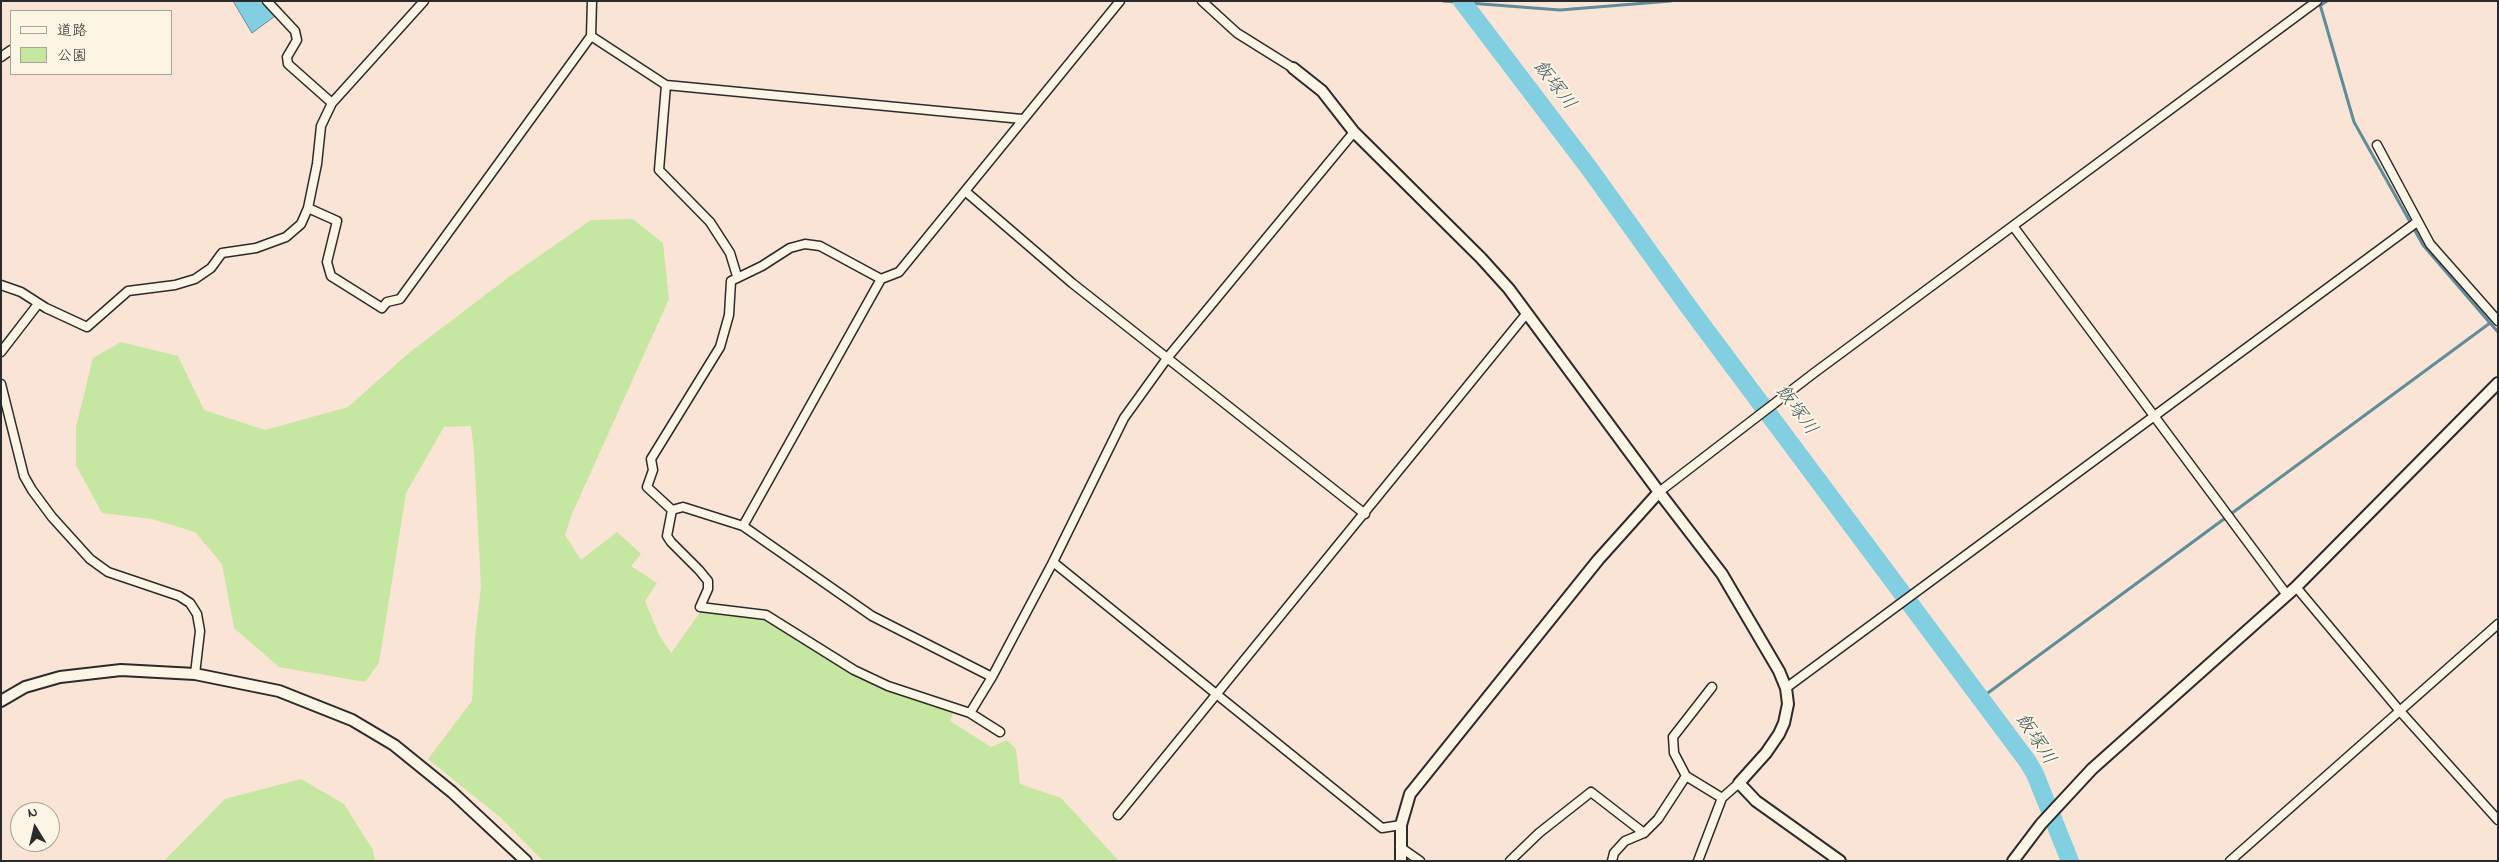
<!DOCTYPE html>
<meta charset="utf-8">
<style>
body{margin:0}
#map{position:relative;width:2499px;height:862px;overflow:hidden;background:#fae4d5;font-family:"Indie Flower","Klee One",sans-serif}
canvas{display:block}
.frame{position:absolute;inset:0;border:2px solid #2b2b2b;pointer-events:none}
.legend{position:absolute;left:10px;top:10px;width:162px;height:65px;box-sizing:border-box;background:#fcf5e5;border:1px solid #a8a49b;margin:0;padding:6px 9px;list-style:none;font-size:15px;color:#2b2b2b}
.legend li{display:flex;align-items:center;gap:10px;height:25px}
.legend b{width:25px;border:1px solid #a8a49b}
.north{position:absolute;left:10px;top:802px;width:50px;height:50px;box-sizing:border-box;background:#fcf5e5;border:1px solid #a8a49b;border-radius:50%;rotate:351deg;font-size:14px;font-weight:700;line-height:20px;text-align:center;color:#2b2b2b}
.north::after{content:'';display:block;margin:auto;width:18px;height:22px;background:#2b2b2b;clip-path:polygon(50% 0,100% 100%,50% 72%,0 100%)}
</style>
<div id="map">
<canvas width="2499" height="862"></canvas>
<div class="frame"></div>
<ul class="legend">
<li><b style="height:6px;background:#fcf5e5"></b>道路</li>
<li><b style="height:14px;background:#c5e7a1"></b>公園</li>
</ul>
<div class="north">N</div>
</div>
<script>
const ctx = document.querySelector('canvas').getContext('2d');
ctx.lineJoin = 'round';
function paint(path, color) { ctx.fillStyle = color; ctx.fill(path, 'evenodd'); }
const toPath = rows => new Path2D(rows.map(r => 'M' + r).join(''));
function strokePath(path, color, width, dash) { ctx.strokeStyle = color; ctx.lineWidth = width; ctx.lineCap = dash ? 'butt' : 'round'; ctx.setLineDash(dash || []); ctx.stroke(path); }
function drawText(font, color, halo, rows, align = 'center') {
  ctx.font = font + ' "Indie Flower","Klee One",sans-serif'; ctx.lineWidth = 4; ctx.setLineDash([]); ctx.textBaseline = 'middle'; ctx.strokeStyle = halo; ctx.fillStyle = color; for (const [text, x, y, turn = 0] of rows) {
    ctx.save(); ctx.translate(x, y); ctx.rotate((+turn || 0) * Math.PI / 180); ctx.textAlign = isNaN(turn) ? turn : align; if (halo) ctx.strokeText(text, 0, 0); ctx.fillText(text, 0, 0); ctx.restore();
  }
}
const green = toPath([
 [633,219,663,243,669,299,572,514,565,535,581,560,617,532,641,554,631,566,657,583,645,601,659,635,671,653,701,611,766,618,854,673,954,711,950,721,991,747,1007,740,1016,749,1020,784,1061,798,1119,861,543,861,501,818,428,759,472,701,475,638,481,587,474,452,471,426,444,427,406,493,379,663,365,682,279,667,234,628,222,564,195,532,152,519,102,513,76,465,76,427,93,358,121,342,178,356,204,410,265,430,348,407,410,352,509,277,591,220],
 [301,779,344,804,373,850,375,861,164,861,225,799]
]);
const water = toPath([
 [233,1,263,1,275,16,252,33,233,1]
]);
const stream = toPath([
 [1443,1,1560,10,1671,1],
 [2319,1,2354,122,2423,245,2490,323],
 [2321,5,2327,1],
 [1981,698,2490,323,2498,332]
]);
const river = toPath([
 [1462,1,1589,168,1688,306,2028,762,2035,774,2070,861]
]);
const minor = toPath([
 [267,1,295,31,297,40,287,57,288,64,332,103],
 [1202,1,1237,33,1293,68],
 [591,36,666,85,1022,119],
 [1,57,11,50],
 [666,85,659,170,710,222,730,253,737,276],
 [2377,145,2430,244,2498,321],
 [965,191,1072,283,1365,514],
 [308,208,337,221,327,262,331,276,382,308,387,302,400,299,591,36,592,1],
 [2013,226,2287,595],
 [1,285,21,292,46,308,87,327,128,291,175,285,195,279,211,268,222,253,256,248,286,237,301,224,308,208,317,164,321,126,332,103,424,1],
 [1,352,38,304],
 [1,384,24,476,32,490,52,517,90,559,108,572,179,596,190,603,197,614,200,631,195,674],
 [1659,492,1814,373,2317,1],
 [672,510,647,487,653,470,651,459,720,347,729,315,731,281,762,266,790,248,805,244,820,246,881,279],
 [672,510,667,536,671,542,699,570,708,581,708,589,700,607,766,615,854,670,888,686,970,713],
 [672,510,683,507,743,526,872,616,992,677],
 [743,526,881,279,899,272,1120,1],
 [1053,562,1382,828,1401,825],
 [2296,587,2399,710,2498,820],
 [1712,687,1673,737,1674,753,1686,776,1722,798],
 [1786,688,2417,222],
 [1000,732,970,713,992,677,1053,562,1124,418,1168,357,1354,132],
 [1118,815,1527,313],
 [1400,847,1420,861],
 [1510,861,1539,833,1591,792,1644,833,1658,819,1686,776],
 [1612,861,1614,853,1625,841,1644,833],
 [1698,861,1722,798,1739,783],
 [2230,861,2498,624]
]);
const tertiary = toPath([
 [1293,68,1322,91,1354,132,1481,258,1509,289,1659,492,1722,574,1779,671,1786,688,1788,704,1784,723,1779,734,1766,753,1739,783,1756,801,1840,861],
 [1,701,25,687,60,677,121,670,195,674,279,691,352,720,394,745,452,792,526,861],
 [1401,861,1401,825,1410,794,1598,560,1659,492],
 [2013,861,2041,824,2092,769,2296,587,2498,383]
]);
const waterNames = [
 ["飯塚川",1553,86,53],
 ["飯塚川",1795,411,54],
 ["飯塚川",2034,740,57]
];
paint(green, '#c5e7a1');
paint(water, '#82cfe2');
strokePath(water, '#5f8d99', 1);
strokePath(stream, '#5f8d99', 3);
strokePath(river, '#82cfe2', 18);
strokePath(minor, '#2b2b2b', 11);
strokePath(tertiary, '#2b2b2b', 14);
strokePath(minor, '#fcf5e5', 8);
strokePath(tertiary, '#fcf5e5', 10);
drawText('italic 19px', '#455c62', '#fcf5e5', waterNames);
</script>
